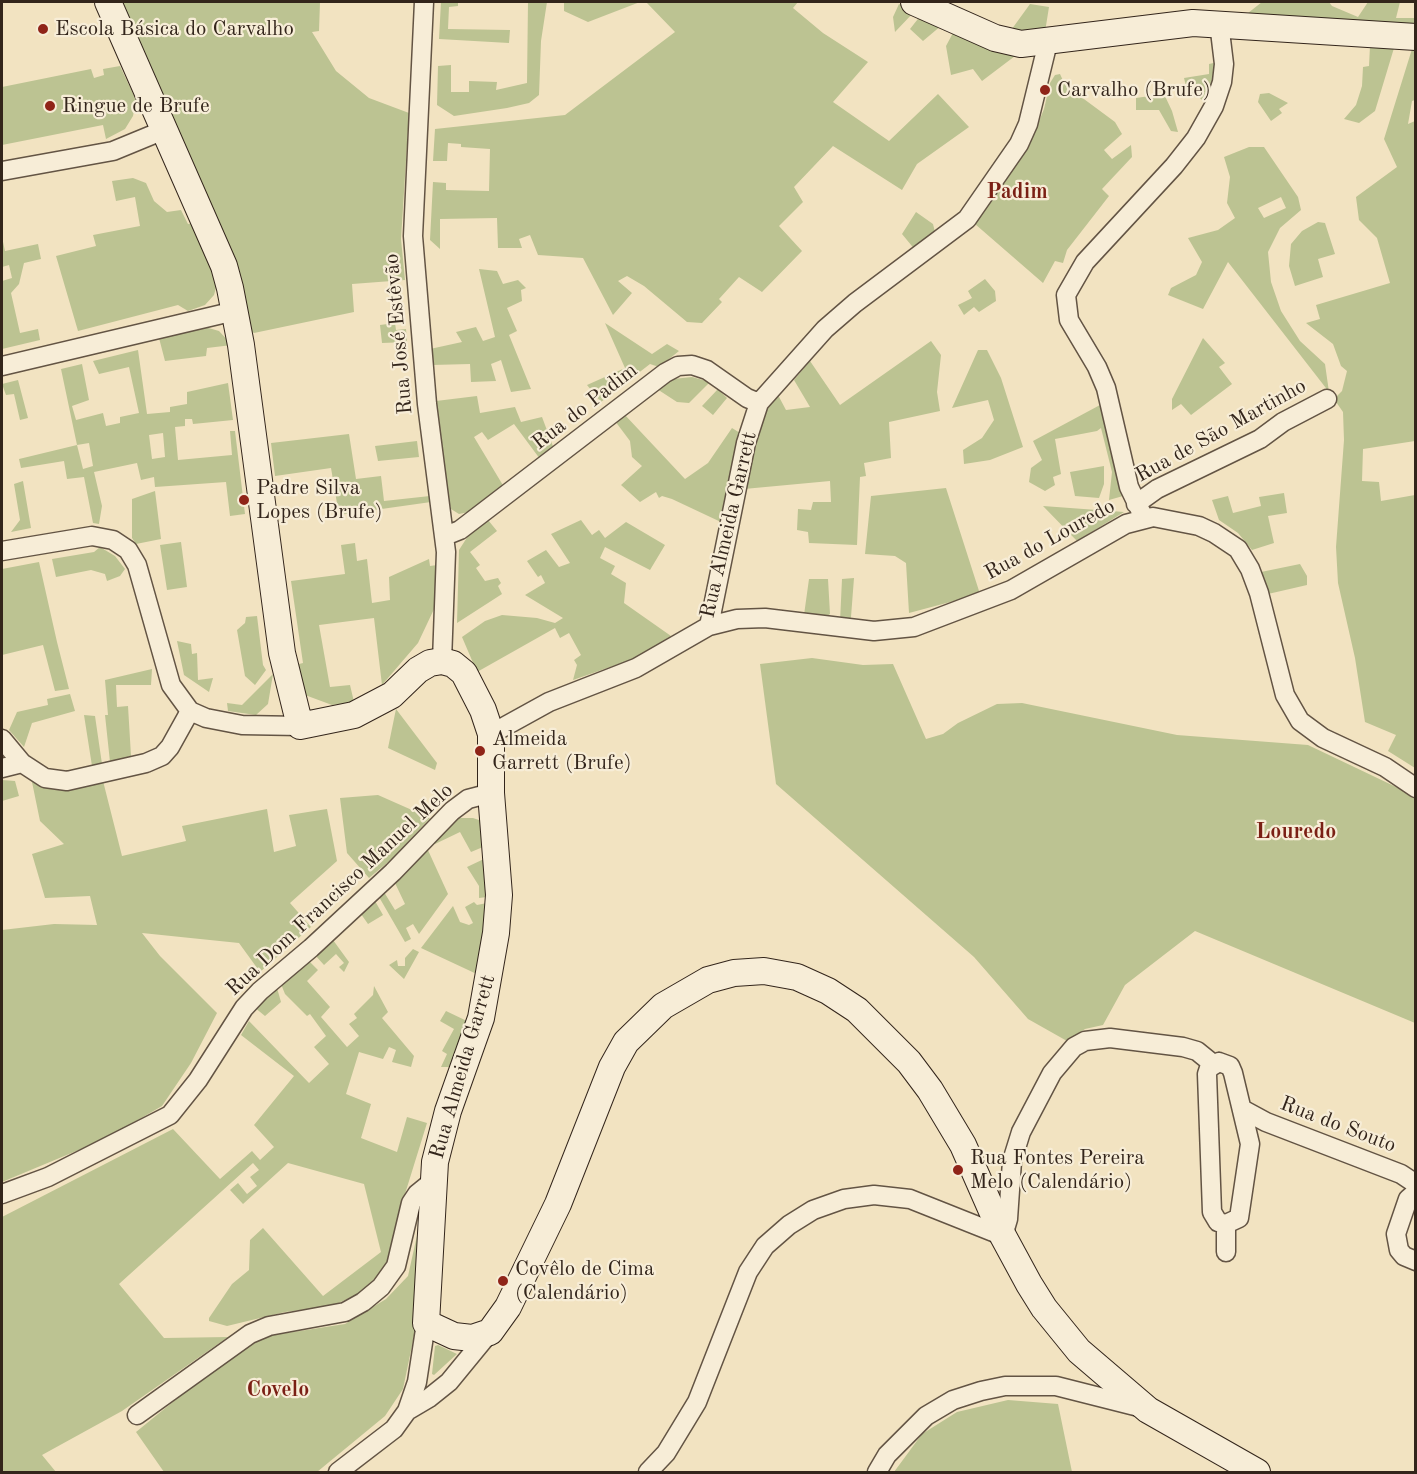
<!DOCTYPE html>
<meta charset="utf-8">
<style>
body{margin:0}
#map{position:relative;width:1417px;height:1474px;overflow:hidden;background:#f2e3c1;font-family:"Old Standard TT",serif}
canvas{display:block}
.frame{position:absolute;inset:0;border:3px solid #33251b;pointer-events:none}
</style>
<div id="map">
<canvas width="1417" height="1474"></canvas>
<div class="frame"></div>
</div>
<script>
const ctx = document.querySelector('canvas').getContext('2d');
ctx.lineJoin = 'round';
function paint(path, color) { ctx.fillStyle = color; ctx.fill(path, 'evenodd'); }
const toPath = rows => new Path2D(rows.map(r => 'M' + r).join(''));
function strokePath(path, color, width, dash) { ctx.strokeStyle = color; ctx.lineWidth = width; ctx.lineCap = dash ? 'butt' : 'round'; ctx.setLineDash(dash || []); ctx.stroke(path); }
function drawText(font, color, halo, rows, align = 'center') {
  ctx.font = font + ' "Old Standard TT",serif'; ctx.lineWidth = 4.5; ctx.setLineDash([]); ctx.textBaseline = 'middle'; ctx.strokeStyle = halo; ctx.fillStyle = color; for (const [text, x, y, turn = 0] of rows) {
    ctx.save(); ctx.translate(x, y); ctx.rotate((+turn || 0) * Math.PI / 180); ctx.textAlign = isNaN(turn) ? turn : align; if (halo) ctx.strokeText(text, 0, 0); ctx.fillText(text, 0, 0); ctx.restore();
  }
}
const green = toPath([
 [120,2,320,2,319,31,312,32,336,71,369,98,409,113,401,239,405,280,352,284,354,312,254,333,248,329],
 [441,2,458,2,458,6,449,7,448,29,510,30,509,43,439,39],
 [528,2,547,2,541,41,539,95,529,103,507,108,454,116,437,105,438,66,451,65,451,92,469,92,469,81,497,82,496,90,527,83],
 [564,2,640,2,588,22,564,11],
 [646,2,798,2,793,8,823,33,868,62,833,102,889,141,938,94,969,127,917,164,902,190,833,146,794,187,803,202,779,226,802,251,762,292,739,277,719,299,722,302,702,323,687,322,644,286,627,276,618,281,632,293,613,315,583,258,538,255,530,235,519,239,522,248,498,248,497,218,440,219,440,249,430,240,433,182,446,183,446,190,489,191,490,149,461,147,461,144,448,143,447,161,433,161,435,129,565,115,675,32],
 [1262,2,1329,2,1332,6,1358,17,1368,2,1400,2,1396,18,1415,18,1415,29,1243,17],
 [899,4,914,12,895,32,893,17],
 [1030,4,1049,7,1045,32,1009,33],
 [921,15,942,25,923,41,910,29],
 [954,31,1015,56,982,81,973,69,951,75,946,46],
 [1370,46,1394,48,1375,111,1359,123,1344,119,1356,105,1362,86,1363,67,1369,66],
 [1412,49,1415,50,1415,100,1412,101,1408,124,1415,121,1415,441,1363,449,1362,481,1379,482,1381,501,1415,495,1415,768,1388,751,1396,735,1365,722,1355,658,1338,583,1336,547,1344,440,1343,412,1334,399,1342,391,1347,371,1341,366,1333,344,1306,323,1320,319,1316,305,1390,283,1377,238,1359,220,1356,197,1397,167,1384,139],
 [1218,62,1207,105,1198,96,1189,98,1184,78,1209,74,1209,64],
 [120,66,136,100,133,116,125,129,106,139,103,125,2,145,2,87,91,69,94,78,104,75,103,69],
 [1060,74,1065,85,1115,122,1122,134,1104,150,1112,159,1131,145,1132,157,1102,189,1109,196,1067,250,1063,263,1055,261,1043,283,975,224,1012,164,1029,146,1044,109,1050,83,1055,75],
 [1269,93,1288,103,1279,109,1282,113,1271,121,1258,102,1260,94],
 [1164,94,1172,111,1178,132,1171,131,1159,110,1136,110,1136,98],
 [1249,147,1264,147,1298,197,1301,210,1280,228,1268,252,1271,282,1281,311,1300,341,1325,364,1329,392,1228,262,1203,309,1168,295,1171,288,1196,275,1202,262,1188,238,1218,230,1235,218,1227,203,1230,177,1224,157],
 [1281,197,1286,208,1264,218,1258,208],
 [133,178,146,183,154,201,167,212,181,210,188,224,193,223,217,284,214,295,205,305,188,311,178,305,78,331,56,256,96,246,93,235,140,226,135,197,116,201,112,181],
 [916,212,933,224,936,236,916,251,902,234],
 [1318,222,1325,223,1335,254,1318,259,1323,277,1295,286,1289,266,1291,244,1302,231],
 [2,237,5,251,38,244,41,259,24,263,19,284,11,293,20,333,38,329,40,340,2,349,2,281,12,278,9,265,2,267],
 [479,269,497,271,503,284,518,280,526,288,521,290,522,301,507,308,517,331,509,335,531,389,511,392,501,360,491,364,496,381,471,382,470,364,432,365,430,349,462,342,456,332,476,327,483,341,495,337],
 [985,279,995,291,996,301,979,312,974,307,964,315,958,305,972,298,968,291],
 [395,323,396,330,406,329,407,342,382,343,380,325],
 [605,323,652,354,667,344,679,351,659,367,650,364,601,402,587,385,625,368],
 [205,327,219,331,232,345,207,348,206,356,165,361,159,338],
 [1203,338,1225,363,1219,367,1232,384,1191,415,1181,404,1172,410,1172,399],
 [931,341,941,355,937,392,940,411,889,422,891,458,864,463,866,476,860,477,857,545,809,543,808,532,797,530,798,509,811,510,813,502,831,502,830,481,744,489,767,406,778,395,786,410,810,407,794,380,810,361,840,405],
 [138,350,147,414,170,412,170,407,187,404,187,392,228,383,233,420,193,424,192,419,185,419,185,426,175,427,178,460,232,455,230,431,235,431,245,514,230,516,226,482,155,487,154,477,141,480,137,463,94,472,102,506,99,524,93,523,84,477,67,479,64,461,21,468,19,459,77,445,61,369,82,364,89,400,72,406,76,420,103,413,106,426,120,423,120,417,139,413,129,367,99,374,93,361],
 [163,433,165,457,152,459,149,435],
 [89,443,93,466,83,469,77,445],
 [978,350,987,350,1001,378,1023,447,990,460,964,464,963,450,982,438,994,420,988,400,952,408],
 [692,377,710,382,689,403,677,402,657,389,673,379],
 [18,380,28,418,20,420,14,394,6,395,2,384],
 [718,389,727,398,713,415,702,406],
 [477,396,480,413,515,407,521,422,542,417,554,449,540,459,514,424,488,440,482,432,474,437,504,487,469,512,459,514,451,509,447,494,436,401],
 [1100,405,1106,406,1123,496,1109,500,1112,472,1101,428,1097,431,1055,439,1061,474,1053,477,1055,485,1045,491,1029,482,1031,468,1042,460,1033,441],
 [624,414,685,479,708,463,732,428,740,433,723,523,672,499,662,496,659,498,656,492,640,502,621,485,642,466,632,457,630,441,615,421],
 [349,434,356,479,381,476,384,501,430,496,431,502,339,515,331,468,275,476,271,443],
 [417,441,419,457,378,461,375,446],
 [1104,466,1104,484,1099,498,1075,496,1070,472],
 [23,481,31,528,11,532,20,520,14,484],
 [946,488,980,594,909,613,906,563,895,556,865,554,871,496],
 [155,491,161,539,136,544,132,538,132,499],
 [1284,493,1287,513,1268,516,1274,543,1252,550,1238,533,1219,520,1212,500,1228,496,1233,513,1261,506,1259,497],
 [1043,506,1124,512,1077,541],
 [488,520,497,531,470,552,480,565,476,568,485,581,498,578,501,583,498,586,502,594,457,623,459,550,468,536],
 [581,520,592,535,599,530,605,538,626,522,665,545,650,570,605,547,600,558,615,566,611,574,626,583,624,603,671,636,656,648,633,659,573,680,577,665,574,660,581,655,569,633,560,638,555,628,477,672,462,637,485,621,502,615,537,618,555,623,563,618,525,595,545,583,541,575,538,577,527,561,546,550,559,567,570,563,551,534],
 [181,542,187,587,167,590,160,545],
 [355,543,357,561,367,559,372,603,390,600,389,577,429,559,430,566,437,565,435,607,418,643,382,685,374,618,319,625,330,687,350,685,354,702,332,705,305,695,295,665,303,663,291,581,345,574,341,545],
 [100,547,115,556,125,569,120,576,107,581,105,574,91,570,56,577,52,559,94,552],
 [39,562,57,642,69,689,55,691,43,645,2,655,2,569],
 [1300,564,1307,576,1307,585,1268,594,1261,572],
 [854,578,851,617,848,624,840,622,842,579],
 [809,579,828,579,830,614,823,619,804,615],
 [257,616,263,665,266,670,255,685,245,676,237,630,245,623,246,617],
 [177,641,191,644,192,654,197,653,198,680,213,678,209,692,184,675],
 [812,658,863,665,893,664,926,739,943,734,958,723,997,704,1022,703,1177,735,1308,745,1415,796,1415,1023,1195,931,1125,985,1103,1025,1085,1029,1067,1041,1028,1019,974,957,776,784,760,664],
 [152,669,151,685,116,685,117,707,128,706,131,756,110,762,105,715,108,715,105,680],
 [273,674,268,704,256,715,228,711,227,703,242,705],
 [70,694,75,711,32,723,24,747,9,730,17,712,48,705,47,699],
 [396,709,437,763,435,770,388,748],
 [84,715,95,716,102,764,92,766],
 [2,780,15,781,19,796,2,801],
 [103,781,122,856,186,841,182,826,267,809,274,852,296,846,289,815,327,809,337,861,290,903,311,927,260,972,239,943,142,933,160,956,217,1013,191,1063,162,1106,105,1139,2,1182,2,930,54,924,97,925,90,896,45,898,32,854,64,844,40,821,32,782,63,791],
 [378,795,430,818,393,858,369,878,347,853,340,798],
 [456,818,473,818,482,821,483,847,471,852,460,832,435,844,433,842],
 [427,848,448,894,419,934,413,924,406,928,411,939,405,942,379,897,384,892,395,910,405,904,395,883],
 [486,858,488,859,490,897,481,976,421,948,453,906,460,922,469,925,473,923,465,907,474,902,477,905,487,903,487,897,479,898,479,886,467,867],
 [375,901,383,915,368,924,361,914],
 [333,940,349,962,344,972,339,967,344,963,336,954,324,965,315,955],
 [413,949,419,952,404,979,389,965,397,960,398,966,405,966,405,958],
 [308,960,318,970,307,981,330,1007,321,1017,347,1047,359,1036,349,1024,357,1018,354,1014,373,995,374,986,388,1012,382,1018,414,1056,411,1067,392,1062,396,1050,389,1047,383,1059,359,1052,346,1094,371,1104,361,1138,397,1152,407,1117,427,1123,400,1210,390,1264,360,1293,332,1306,285,1312,227,1326,209,1321,209,1318,232,1284,249,1270,250,1240,263,1228,323,1296,381,1252,364,1184,288,1163,243,1204,230,1190,238,1183,247,1194,257,1186,250,1177,259,1170,253,1163,119,1284,164,1338,228,1337,122,1411,42,1455,56,1472,2,1472,2,1217,173,1129,220,1179,252,1151,260,1160,274,1147,254,1125,294,1076,241,1035,249,1021,309,1083,329,1064,314,1047,326,1036,310,1014,307,1016,285,994,281,984],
 [277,988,281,1002,265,1016,254,1007],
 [446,1011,469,1022,449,1067,441,1067,447,1054,442,1051,454,1029,440,1021],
 [425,1219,415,1331,403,1389,385,1416,317,1472,164,1472,136,1432,233,1353,261,1337,345,1324,386,1299,408,1276,420,1222],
 [438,1345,457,1354,434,1375,432,1374,435,1346],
 [1008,1400,1058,1404,1072,1472,894,1472,922,1434,957,1412]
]);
const street = toPath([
 [424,2,413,236,427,404,446,552,442,661],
 [2,171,113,151,164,130],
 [2,366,235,311],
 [1136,504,1157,489,1260,439,1283,422,1327,399],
 [1144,518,1129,487,1106,388,1097,367,1069,320,1066,295,1085,262,1174,166,1196,138,1214,106,1222,82,1224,64,1219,23],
 [445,536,460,530,665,373,678,366,692,365,707,370,747,398,759,403],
 [2,551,92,536,113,540,128,550,137,565,171,685,190,711],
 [709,626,746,443,759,403,825,329,855,303,967,219,1019,144,1028,124,1048,42],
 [491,734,549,702,636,668,709,626,737,619,765,618,874,631,914,627,1011,590,1126,524,1153,517,1199,526,1214,533,1238,549,1250,569,1259,593,1285,695,1300,721,1323,738,1385,767,1416,788],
 [2,739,22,763,45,778,67,781,146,763,162,756,170,747,190,711,206,718,242,725,300,726],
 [2,768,22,763],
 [1219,1062,1230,1066,1233,1073,1250,1144,1239,1218,1226,1224,1218,1222,1212,1212,1207,1074,1209,1068,1219,1062],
 [1242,1109,1266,1122,1401,1174,1416,1184],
 [1416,1192,1408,1199,1396,1234,1399,1250,1404,1256,1416,1261],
 [2,1194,48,1177,170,1115,198,1080,244,1008,260,991,311,948,393,872,452,811,468,799,491,793],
 [1226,1224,1226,1252],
 [407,1411,417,1382,426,1323],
 [137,1415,250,1334,269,1326,345,1312,363,1302,381,1287,396,1266,411,1203,417,1194,433,1181],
 [338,1472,394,1429,407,1411,429,1398,449,1382,490,1332],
 [648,1472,666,1453,697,1402,748,1272,765,1246,789,1225,813,1210,844,1199,874,1195,910,1199,1003,1236,1008,1219,1012,1161,1021,1132,1052,1073,1074,1047,1085,1041,1110,1038,1183,1047,1197,1051,1213,1064],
 [877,1472,887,1455,926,1416,953,1400,981,1391,1005,1386,1056,1386,1139,1407]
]);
const secondary = toPath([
 [108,2,224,266,230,288,241,345,282,653,300,726,354,715,392,695,418,670,430,663,442,661,453,664,464,673,483,710,491,734,491,793,499,895,496,933,481,1018,448,1111,435,1162,426,1323,454,1336,472,1338,490,1332,508,1307,558,1204,612,1067,626,1042,663,1006,708,980,734,973,764,971,797,977,828,991,857,1010,909,1062,930,1090,963,1145,1003,1236,1029,1284,1044,1308,1079,1351,1148,1410,1257,1472],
 [914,2,995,38,1021,44,1193,23,1416,37]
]);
const markers = [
 [43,29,6,"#8f2418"],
 [1045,90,6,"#8f2418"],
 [50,106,6,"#8f2418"],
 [244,500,6,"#8f2418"],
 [480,751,6,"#8f2418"],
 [958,1170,6,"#8f2418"],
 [503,1281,6,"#8f2418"]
];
const poiNames = [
 ["Escola Básica do Carvalho",55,29],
 ["Carvalho (Brufe)",1057,90],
 ["Ringue de Brufe",62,106],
 ["Padre Silva",256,488],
 ["Lopes (Brufe)",256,512],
 ["Almeida",492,739],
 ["Garrett (Brufe)",492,763],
 ["Rua Fontes Pereira",970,1158],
 ["Melo (Calendário)",970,1182],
 ["Covêlo de Cima",515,1269],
 ["(Calendário)",515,1293]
];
const streetNames = [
 ["Rua José Estêvão",399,334,-95],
 ["Rua do Padim",585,407,-38],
 ["Rua de São Martinho",1221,431,-29],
 ["Rua Almeida Garrett",729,525,-77],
 ["Rua do Louredo",1050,540,-29],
 ["Rua Dom Francisco Manuel Melo",340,890,-43],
 ["Rua Almeida Garrett",463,1067,-74],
 ["Rua do Souto",1338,1125,21]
];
const neighbourhoodNames = [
 ["Padim",1017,192],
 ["Louredo",1296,832],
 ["Covelo",278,1390]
];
paint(green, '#bcc392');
strokePath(street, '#635444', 21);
strokePath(secondary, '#33251b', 28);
strokePath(street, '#f7edd7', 18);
strokePath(secondary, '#f7edd7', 26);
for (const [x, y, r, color] of markers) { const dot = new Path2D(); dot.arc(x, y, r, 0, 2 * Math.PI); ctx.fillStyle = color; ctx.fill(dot); strokePath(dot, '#f7edd7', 2); }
drawText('21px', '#33251b', '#f7edd7', poiNames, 'left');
drawText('21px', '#33251b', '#f7edd7', streetNames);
drawText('bold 22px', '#7a1f14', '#f7edd7', neighbourhoodNames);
</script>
